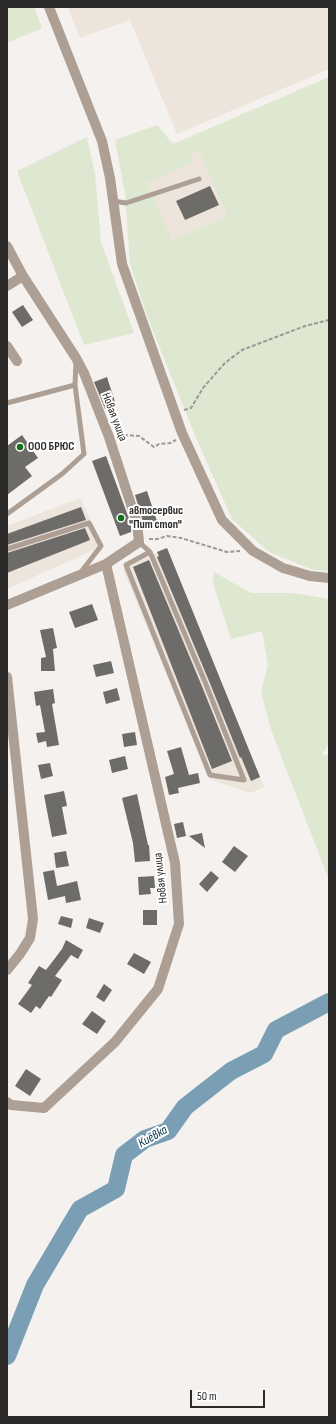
<!DOCTYPE html>
<meta charset="utf-8">
<style>
body{margin:0}
#map{position:relative;width:336px;height:1424px;overflow:hidden;background:#f4f1ee;font-family:"Sofia Sans Condensed",sans-serif}
canvas{display:block}
.frame{position:absolute;inset:0;border:8px solid #2c2a29;pointer-events:none}
.scale{position:absolute;left:190px;top:1390px;width:75px;height:18px;box-sizing:border-box;border:2px solid #2c2a29;border-top:0;padding-left:5px;font-size:12px;line-height:14px;white-space:nowrap;color:#2c2a29;-webkit-text-stroke:3px #fff;paint-order:stroke}
</style>
<div id="map">
<canvas width="336" height="1424"></canvas>
<div class="frame"></div>
<div class="scale">50 m</div>
</div>
<script>
const ctx = document.querySelector('canvas').getContext('2d');
ctx.lineJoin = 'round';
function paint(path, color) { ctx.fillStyle = color; ctx.fill(path, 'evenodd'); }
const toPath = rows => new Path2D(rows.map(r => 'M' + r).join(''));
function strokePath(path, color, width, dash) { ctx.strokeStyle = color; ctx.lineWidth = width; ctx.lineCap = dash ? 'butt' : 'round'; ctx.setLineDash(dash || []); ctx.stroke(path); }
function drawText(font, color, halo, rows, align = 'center') {
  ctx.font = font + ' "Sofia Sans Condensed",sans-serif'; ctx.lineWidth = 4; ctx.setLineDash([]); ctx.textBaseline = 'middle'; ctx.strokeStyle = halo; ctx.fillStyle = color; for (const [text, x, y, turn = 0] of rows) {
    ctx.save(); ctx.translate(x, y); ctx.rotate((+turn || 0) * Math.PI / 180); ctx.textAlign = isNaN(turn) ? turn : align; if (halo) ctx.strokeText(text, 0, 0); ctx.fillText(text, 0, 0); ctx.restore();
  }
}
const built = toPath([
 [68,7,329,7,329,69,177,134,130,20,80,38],
 [199,151,227,216,171,240,147,183,192,163,189,155],
 [80,498,103,546,7,589,7,526],
 [167,548,264,787,250,793,210,779,123,569]
]);
const green = toPath([
 [7,7,34,7,42,28,7,43],
 [329,77,329,571,313,570,269,552,232,519,197,440,148,319,130,264,125,194,115,140,157,125,173,144],
 [199,151,227,216,172,240,147,183,193,163,190,155],
 [87,137,95,174,101,242,134,333,84,345,17,171],
 [214,572,251,593,293,593,329,599,329,742,322,756,329,754,329,880,270,727,261,691,268,665,262,631,231,639,213,583]
]);
const river = toPath([
 [7,1356,35,1285,80,1209,116,1189,124,1155,145,1139,168,1131,185,1107,231,1071,264,1054,276,1030,329,1002]
]);
const building = toPath([
 [210,186,219,205,185,220,176,201],
 [23,305,33,320,22,327,12,312],
 [107,377,116,405,105,409,94,382],
 [22,435,38,458,25,467,32,476,7,495,7,446],
 [106,456,131,524,131,532,120,536,92,461],
 [147,491,157,521,144,525,135,495],
 [81,507,86,520,7,545,7,534],
 [85,528,90,540,7,573,7,553],
 [167,548,260,777,251,781,241,757,240,758,209,681,157,557,159,556,157,552],
 [149,560,201,684,232,761,212,769,133,567],
 [92,604,98,620,75,628,69,612],
 [53,628,57,648,53,649,55,671,41,671,41,658,46,657,40,630],
 [111,661,114,673,96,677,93,665],
 [117,688,120,700,106,704,103,692],
 [53,689,55,703,52,704,59,745,47,747,46,741,38,743,36,733,45,732,40,705,36,706,34,692],
 [135,732,137,745,124,747,122,734],
 [181,747,189,775,198,773,200,783,178,788,179,793,169,795,165,777,174,774,167,751],
 [125,756,128,769,112,773,109,760],
 [50,763,53,776,41,779,38,765],
 [64,791,67,806,62,807,67,834,52,837,44,795],
 [137,794,148,845,149,845,150,861,135,862,133,843,122,798],
 [183,822,186,836,177,838,174,824],
 [202,833,205,848,189,836],
 [234,846,248,856,235,872,222,862],
 [66,851,69,866,56,868,54,853],
 [54,870,57,886,77,881,81,900,66,903,65,896,48,900,43,872],
 [211,871,219,878,207,892,199,884],
 [154,876,155,888,150,888,151,894,139,895,138,877],
 [143,910,157,910,157,925,143,925],
 [61,916,73,919,71,928,58,924],
 [89,918,104,923,100,933,86,928],
 [66,940,83,950,78,959,71,955,55,976,62,980,51,997,49,996,40,1009,36,1006,31,1013,18,1004,32,985,28,983,39,966,46,970,62,949],
 [134,953,151,962,144,974,127,964],
 [104,984,112,990,104,1002,96,997],
 [92,1011,106,1021,97,1034,82,1024],
 [26,1069,41,1079,30,1096,15,1086]
]);
const path = toPath([
 [184,410,191,408,203,388,225,363,242,350,305,326,329,320],
 [118,436,125,435,139,436,154,447,159,444,170,443,176,440],
 [149,539,157,539,167,536,181,538,227,552,240,551]
]);
const lane = toPath([
 [113,201,126,203,199,179],
 [7,403,75,385],
 [7,514,62,474,84,454,75,385,76,361],
 [139,542,150,552,205,682,244,780,210,775,126,565,150,552],
 [7,549,89,523,101,546,81,572]
]);
const street = toPath([
 [49,7,102,141,110,178,122,264,182,433,222,520,253,551,283,568,310,576,329,578],
 [7,246,23,276,76,358,84,373,109,437,137,523,139,542,106,564,7,605],
 [7,286,23,276],
 [7,346,17,361],
 [7,677,33,919,30,938,20,954,7,970],
 [7,1102,11,1105,44,1108,115,1042,158,989,179,924,175,863,106,564]
]);
const markers = [
 [20,447,4,"#146f1b"],
 [121,518,4,"#146f1b"]
];
const streetNames = [
 ["Новая улица",114,417,69],
 ["Новая улица",161,878,-96]
];
const poiNames = [
 ["ООО БРЮС",28,447],
 ["автосервис",129,511],
 ["\"Пит стоп\"",129,525]
];
const waterNames = [
 ["Киёвка",153,1137,-30]
];
paint(built, '#ede4db');
paint(green, '#dee7d0');
strokePath(river, '#7a9fb5', 18);
paint(building, '#6e6c69');
strokePath(path, '#9b9997', 2, [4, 2]);
strokePath(lane, '#ae9f94', 5);
strokePath(street, '#ae9f94', 10);
for (const [x, y, r, color] of markers) { const dot = new Path2D(); dot.arc(x, y, r, 0, 2 * Math.PI); ctx.fillStyle = color; ctx.fill(dot); strokePath(dot, '#fff', 1.5); }
drawText('12px', '#2c2a29', '#fff', streetNames);
drawText('bold 12px', '#2c2a29', '#fff', poiNames, 'left');
drawText('italic 13px', '#063951', '#fff', waterNames);
</script>
